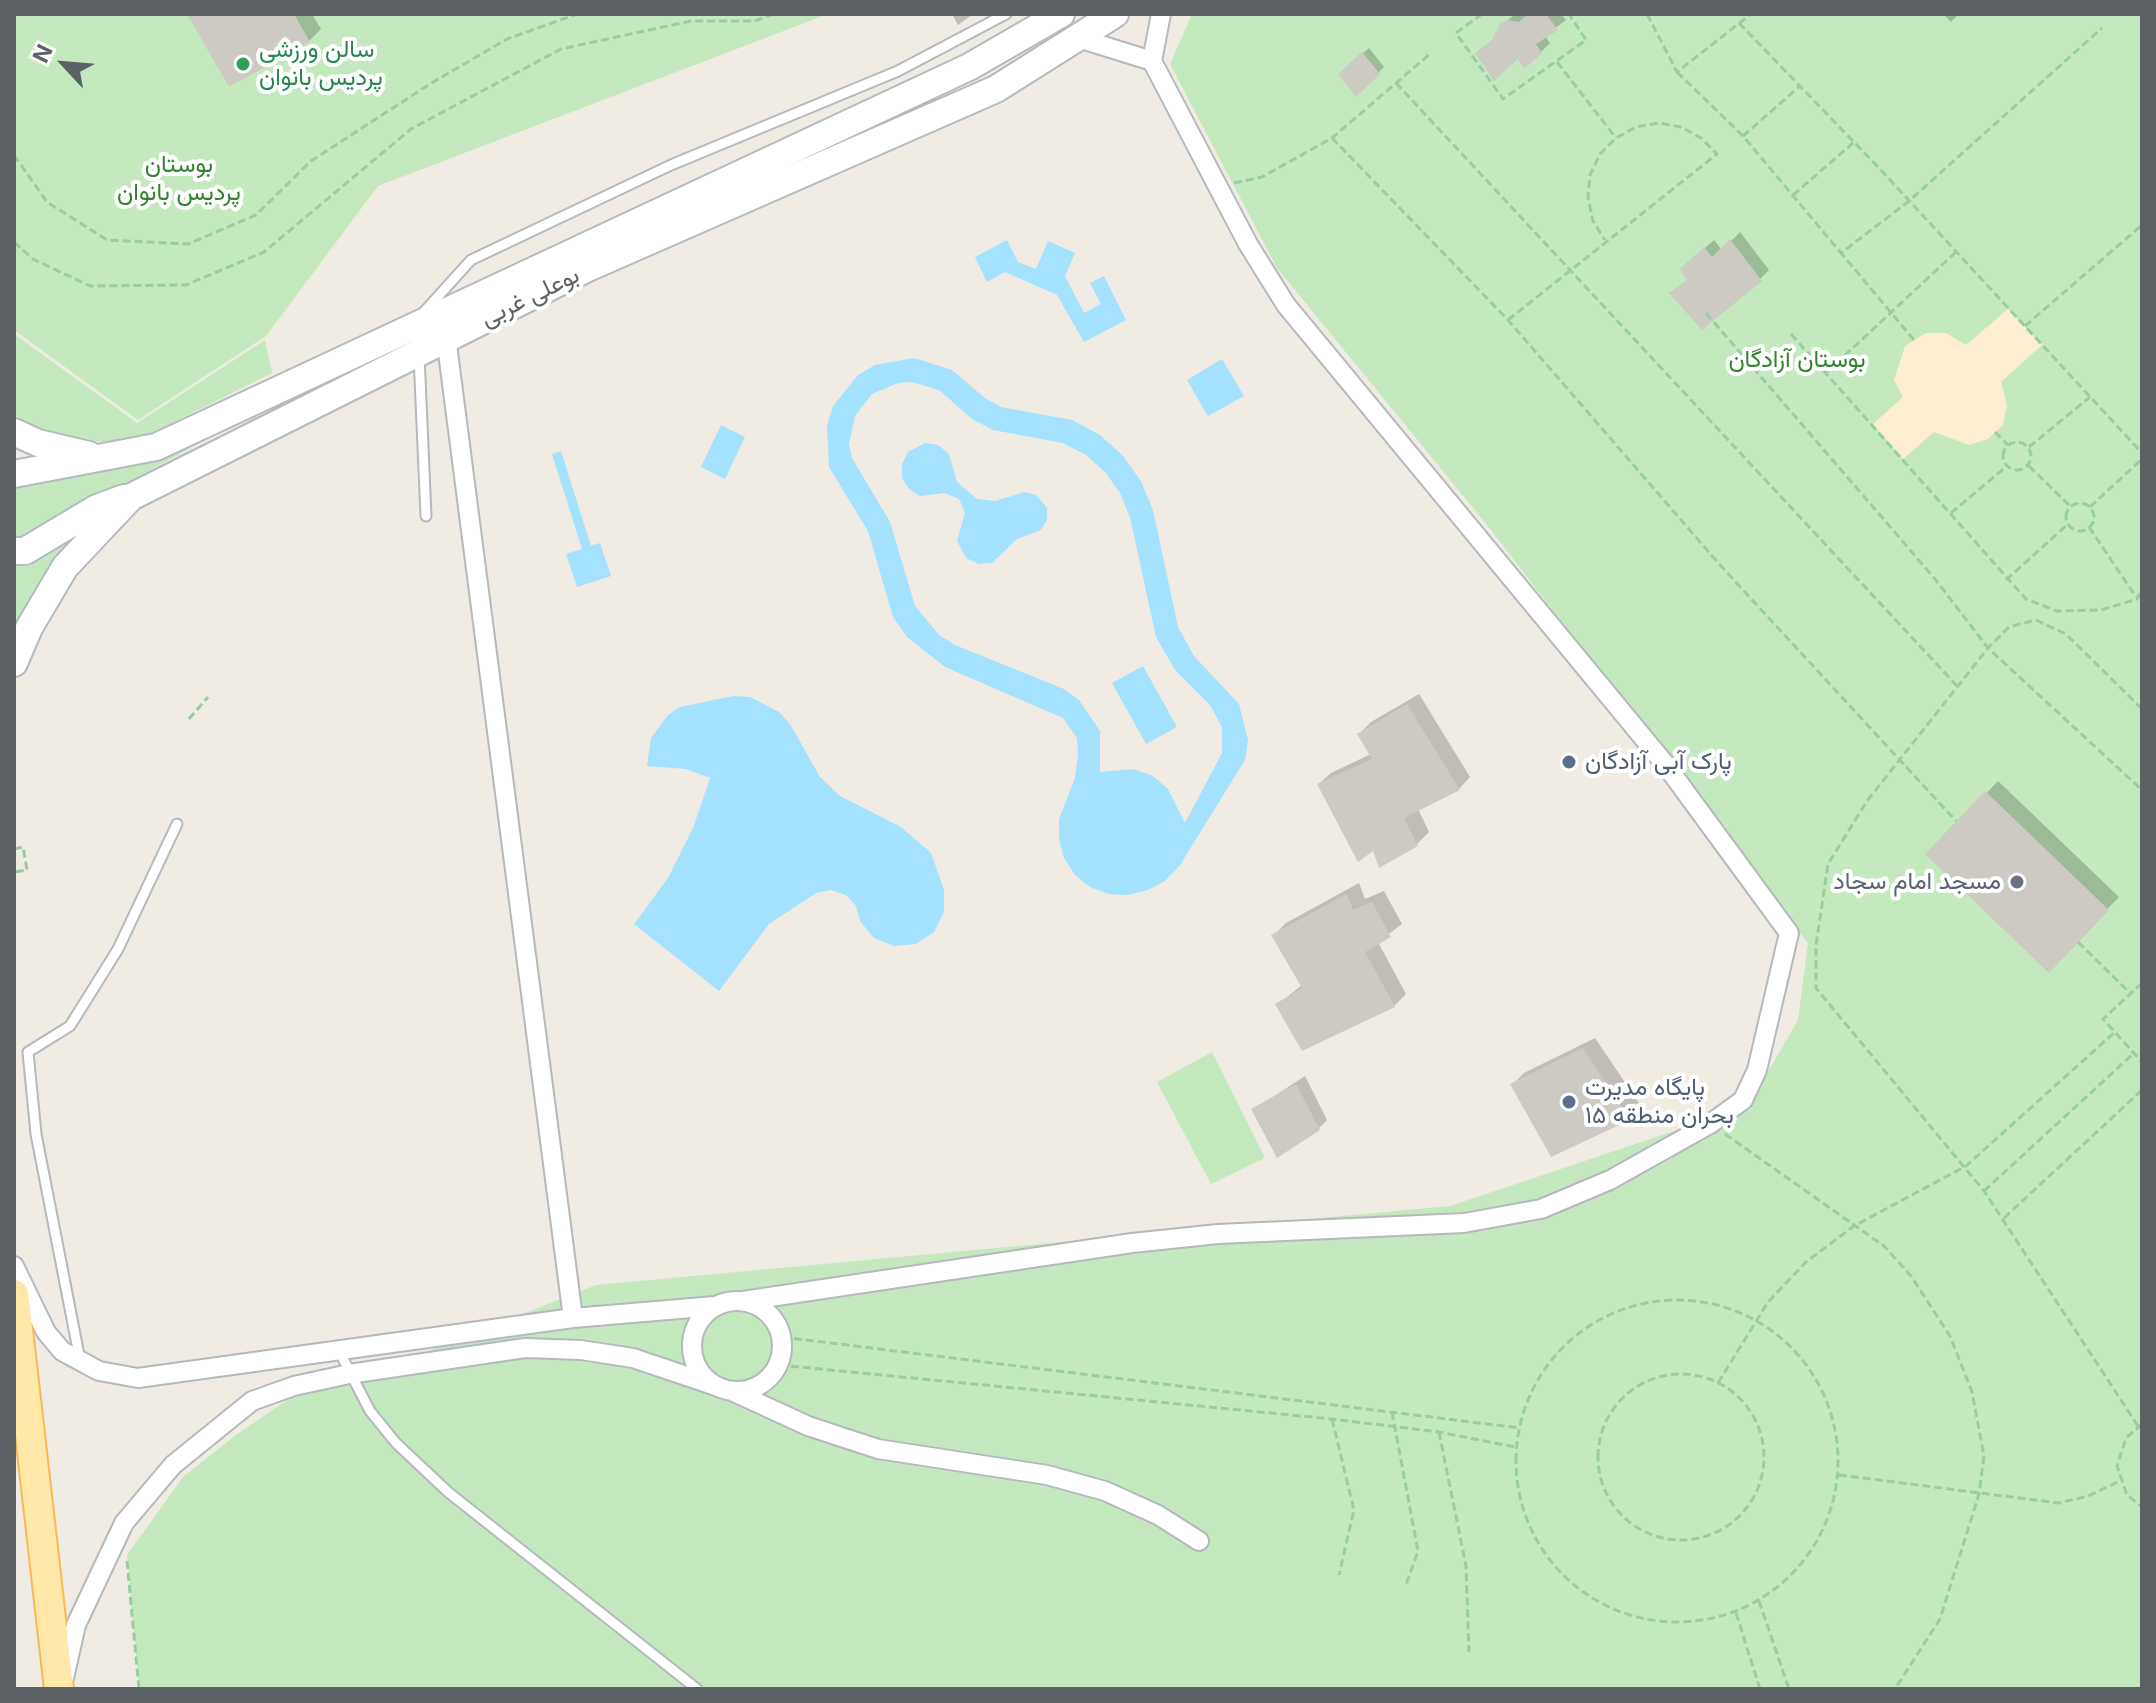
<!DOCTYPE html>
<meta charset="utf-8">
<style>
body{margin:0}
#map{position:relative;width:2156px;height:1703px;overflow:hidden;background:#f0ece4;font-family:Inter,sans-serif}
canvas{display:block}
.frame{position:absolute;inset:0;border:16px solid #5c6166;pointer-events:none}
.north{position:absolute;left:24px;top:24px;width:80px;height:80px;-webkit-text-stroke:6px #fff;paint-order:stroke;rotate:296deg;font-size:22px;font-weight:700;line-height:32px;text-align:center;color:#5c6166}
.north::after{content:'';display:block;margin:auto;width:28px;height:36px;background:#5c6166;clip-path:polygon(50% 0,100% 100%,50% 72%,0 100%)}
</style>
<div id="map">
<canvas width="2156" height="1703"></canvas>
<div class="frame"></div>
<div class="north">N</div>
</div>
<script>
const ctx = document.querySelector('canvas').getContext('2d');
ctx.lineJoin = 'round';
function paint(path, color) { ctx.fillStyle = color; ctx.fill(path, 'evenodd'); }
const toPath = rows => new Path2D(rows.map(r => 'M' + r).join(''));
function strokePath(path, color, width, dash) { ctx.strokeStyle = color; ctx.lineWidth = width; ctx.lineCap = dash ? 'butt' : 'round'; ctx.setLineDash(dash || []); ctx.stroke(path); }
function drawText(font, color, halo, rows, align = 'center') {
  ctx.font = font + ' Inter,Vazirmatn,sans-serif'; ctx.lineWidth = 8; ctx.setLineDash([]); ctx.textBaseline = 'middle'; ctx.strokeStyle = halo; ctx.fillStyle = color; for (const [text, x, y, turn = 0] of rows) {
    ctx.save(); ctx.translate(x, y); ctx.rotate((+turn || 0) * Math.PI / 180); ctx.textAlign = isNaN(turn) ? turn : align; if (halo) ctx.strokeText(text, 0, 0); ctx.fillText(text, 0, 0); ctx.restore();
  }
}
const green = toPath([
 [14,14,828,14,378,186,266,336,138,420,14,330],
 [1192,14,2142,14,2142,1689,139,1689,127,1555,183,1477,236,1435,306,1387,340,1386,596,1285,1450,1206,1683,1128,1761,1084,1798,1020,1808,943,1487,525,1277,268,1170,64],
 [14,334,137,423,265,340,272,373,148,435,126,442,85,441,43,430,14,415],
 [208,437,182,453,14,543,14,484,30,479,113,470],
 [104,512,14,644,14,562],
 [1212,1052,1265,1158,1211,1184,1157,1082]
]);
const sand = toPath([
 [2008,309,2042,345,2001,382,2007,405,2003,425,1988,439,1969,445,1934,432,1903,459,1873,424,1903,397,1894,380,1905,346,1926,333,1946,333,1966,345]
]);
const water = toPath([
 [1007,240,1018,262,1036,269,1048,241,1075,253,1065,276,1084,313,1101,304,1090,283,1104,276,1126,320,1084,342,1057,295,1005,272,987,282,975,257],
 [914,358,952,370,986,399,1001,407,1072,420,1100,435,1123,456,1141,481,1153,510,1178,627,1194,656,1239,704,1248,740,1245,760,1180,865,1165,881,1148,890,1128,895,1109,894,1090,887,1075,875,1064,858,1059,839,1059,819,1075,778,1078,754,1077,738,1063,718,945,667,907,637,893,617,868,531,829,467,827,425,833,406,858,375,875,365],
 [912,382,939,390,972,419,993,430,1063,443,1086,455,1105,472,1120,493,1130,517,1156,637,1175,670,1210,705,1222,727,1222,753,1185,823,1168,789,1153,776,1134,769,1100,772,1100,731,1079,700,1064,689,955,645,939,635,915,606,890,522,852,458,849,444,855,416,872,394,898,383],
 [1222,359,1244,396,1208,416,1187,380],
 [721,425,745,437,725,479,701,467],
 [925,443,938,445,949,454,957,482,977,499,995,501,1025,492,1036,495,1047,508,1047,520,1041,530,1017,539,992,563,979,564,966,558,957,541,965,513,959,499,945,493,920,496,909,489,902,478,902,464,908,452],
 [561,451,591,546,600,543,611,576,577,587,566,554,582,549,552,454],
 [1143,666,1177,727,1146,744,1112,683],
 [733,696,750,697,779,712,790,724,820,777,840,796,901,827,931,853,944,890,944,912,934,932,916,944,894,946,874,938,860,921,856,906,846,895,831,890,816,893,769,924,719,991,634,924,668,878,693,828,710,778,686,769,647,766,651,738,668,715,680,707]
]);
const shadow = toPath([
 [189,14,312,14,321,29,309,41],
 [952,14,973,14,958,25],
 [1515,14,1561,14,1566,20,1545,36,1550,43,1541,52,1518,56,1495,37,1501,26],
 [1943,14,1959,14,1951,22],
 [1369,48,1384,67,1356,94,1340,74],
 [1740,232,1769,270,1760,279,1681,285,1689,279,1691,260,1714,240,1722,250],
 [1419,694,1470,777,1459,789,1418,809,1429,832,1417,844,1374,848,1319,784,1331,773,1371,754,1359,734,1371,722],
 [1998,781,2119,897,2049,970,1928,854],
 [1359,883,1365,899,1384,891,1402,924,1378,942,1406,994,1394,1006,1277,1005,1302,985,1274,935,1286,923],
 [1595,1038,1641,1106,1629,1118,1552,1154,1512,1085,1524,1073],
 [1305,1076,1327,1120,1318,1129,1253,1110]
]);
const building = toPath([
 [187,14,294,14,310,42,229,87],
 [1528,14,1546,14,1558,30,1536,44,1542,53,1524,69,1518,59,1494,81,1475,53,1492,40,1500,24,1508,20,1519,22],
 [1362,52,1380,74,1356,97,1338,74],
 [1730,239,1762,281,1702,330,1669,293,1687,280,1680,269,1704,247,1712,257],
 [1407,704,1460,790,1404,818,1418,846,1379,868,1373,851,1358,862,1317,784,1372,759,1357,734],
 [1985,791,2109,910,2049,973,1925,854],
 [1347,894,1353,910,1372,902,1391,937,1365,952,1395,1007,1302,1051,1275,1004,1302,988,1271,935],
 [1583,1048,1630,1120,1551,1157,1510,1084],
 [1296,1084,1320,1130,1277,1158,1251,1109]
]);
const path = toPath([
 [1482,14,1456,33,1503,99,1586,40,1569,14],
 [1647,14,1677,72,1751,14],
 [1739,23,1879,168,2142,453],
 [1557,62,1616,138],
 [1677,72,1743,136,1841,253],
 [1396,83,1958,687],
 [1743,136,1800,86],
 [1332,138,1508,320,1720,565,1956,821],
 [14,155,47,202,107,240,188,244,256,215,311,161,430,84,507,39,577,14],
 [1234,183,1262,177,1332,138,1431,53],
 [1793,195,1853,143],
 [14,242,33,259,90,286,186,285,264,252,411,129,561,49,691,21,755,21,773,14],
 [1706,313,1935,579,1988,648,2142,790],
 [1508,320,1717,154,1701,138,1681,127,1659,123,1636,127,1616,138,1600,154,1590,175,1588,198,1593,221,1605,240],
 [2025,326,2142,225],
 [1791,334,2026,599,2057,611,2101,610,2137,599,2142,590],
 [1914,340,1841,253,1909,201,2102,28],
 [1827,372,1956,252],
 [1995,432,2008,445],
 '2003 456a14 14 0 1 1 28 0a14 14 0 1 1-28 0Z',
 [2029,447,2090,397],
 [2029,466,2071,507],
 '2066 517a14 14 0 1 1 28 0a14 14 0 1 1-28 0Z',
 [2090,507,2142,459],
 [1951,513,2007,466],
 [2089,527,2136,597],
 [2006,580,2068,524],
 [189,719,208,697],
 [14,849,23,847,27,870,14,872],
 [2078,942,2130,993],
 [2142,983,2103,1019,2142,1062],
 [1725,1134,1884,1246,1911,1276,1950,1336,1972,1392,1984,1456,1979,1494,1940,1619,1895,1689],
 [1984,1191,2134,1053],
 [2004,1218,2142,1090],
 '1516 1461a161 161 0 1 1 322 0a161 161 0 1 1-322 0Z',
 [782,1337,1520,1428],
 [779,1365,1332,1419,1439,1432,1515,1447],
 '1598 1457a83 83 0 1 1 166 0a83 83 0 1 1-166 0Z',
 [1718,1383,1768,1302,1806,1262,1854,1226,1966,1166,2115,1032],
 [1392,1412,1418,1551,1406,1585],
 [1332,1419,1354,1510,1339,1575],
 [2142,1424,2126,1438,2117,1466,2127,1495,2142,1507],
 [2138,1426,1984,1191,1816,988,1816,945,1828,864,1867,801,1988,648,2009,627,2036,620,2066,634,2142,709],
 [1439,1432,1466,1566,1469,1652],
 [1839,1475,2059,1503,2088,1496,2120,1481],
 [127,1561,139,1689],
 [1759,1601,1789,1689],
 [1736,1613,1760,1689]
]);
const lane = toPath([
 [423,313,471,260,671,165,898,71,1006,14],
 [419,355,426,516],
 [339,1351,370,1411,396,1443,448,1492,697,1689],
 [80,1360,36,1134,28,1052,70,1026,118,949,177,824]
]);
const street = toPath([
 [1078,38,1152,61],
 [446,337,573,1318],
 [14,1266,46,1332,62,1351,99,1371,138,1378,573,1318,715,1306],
 '692 1346a45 45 0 1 1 90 0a45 45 0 1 1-90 0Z',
 [743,1301,1132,1243,1218,1234,1464,1223,1541,1209,1610,1180,1710,1124,1743,1100,1757,1070,1789,933,1665,764,1286,305,1248,244,1152,61,1161,14],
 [732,1391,808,1426,878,1449,1047,1475,1105,1491,1158,1515,1199,1541],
 [64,1678,76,1625,124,1523,173,1465,252,1401,294,1386,349,1374,525,1348,581,1350,633,1358,719,1387]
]);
const secondary = toPath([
 [14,432,38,443,89,455],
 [14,474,156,447,969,67,1061,14],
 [14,551,25,551,97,508,124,498],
 [14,663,29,628,65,567,131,497,590,267,996,89,1115,14]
]);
const primary = toPath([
 [14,1294,59,1689]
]);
const markers = [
 [243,64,8,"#2e9e5b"],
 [1569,762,8,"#5c6f8a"],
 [2017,882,8,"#6b7280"],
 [1569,1102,8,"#5c6f8a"]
];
const leisureNames = [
 ["سالن ورزشی",259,50],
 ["پردیس بانوان",259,78]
];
const parkNames = [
 ["بوستان",179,165],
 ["پردیس بانوان",179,193],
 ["بوستان آزادگان",1797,360]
];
const streetNames = [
 ["بوعلی غربی",530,297,-26]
];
const serviceNames = [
 ["پارک آبی آزادگان",1585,762],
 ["پایگاه مدیرت",1585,1088],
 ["بحران منطقه ۱۵",1585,1116]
];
const worshipNames = [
 ["مسجد امام سجاد",2001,882]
];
paint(green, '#c4e9bf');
paint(sand, '#fdeed2');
paint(water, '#a4e2ff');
paint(shadow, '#0003');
paint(building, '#cdc9c3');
strokePath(lane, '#b5b8bc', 13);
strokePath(street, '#b5b8bc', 22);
strokePath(secondary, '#b5babf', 30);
strokePath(primary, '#fab852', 32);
strokePath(path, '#99cca2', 3, [8, 4]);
strokePath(lane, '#fff', 9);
strokePath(street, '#fff', 18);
strokePath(secondary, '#fff', 26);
strokePath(primary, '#ffe8a9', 28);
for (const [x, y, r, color] of markers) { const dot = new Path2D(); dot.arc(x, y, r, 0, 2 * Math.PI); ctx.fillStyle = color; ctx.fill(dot); strokePath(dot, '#fff', 3); }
drawText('24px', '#27864d', '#fff', leisureNames, 'left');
drawText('24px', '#34822f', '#fff', parkNames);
drawText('24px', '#5c6166', '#fff', streetNames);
drawText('24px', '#4e5e75', '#fff', serviceNames, 'left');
drawText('24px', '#5b616d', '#fff', worshipNames, 'right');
</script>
